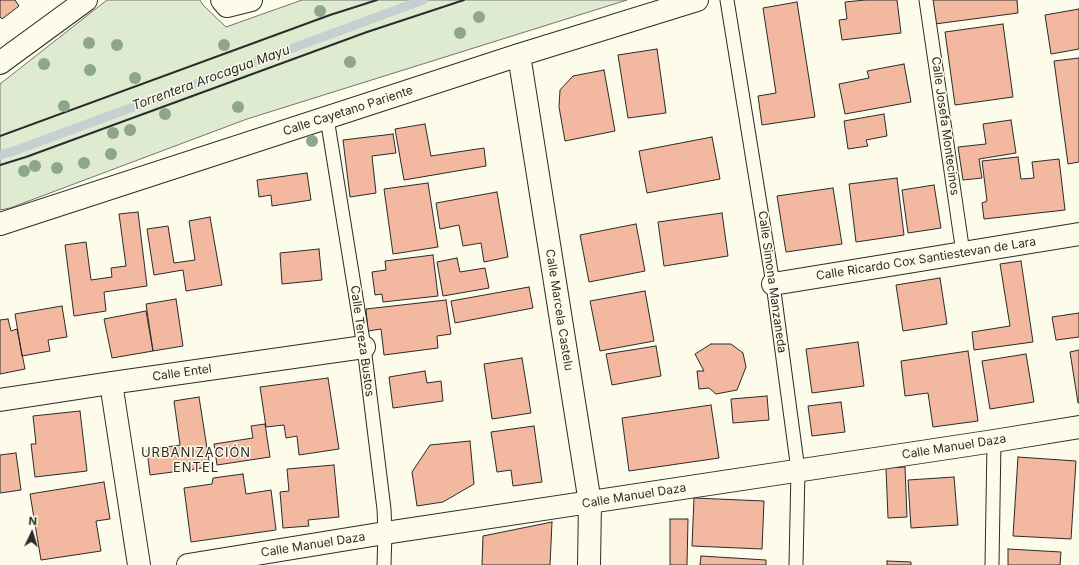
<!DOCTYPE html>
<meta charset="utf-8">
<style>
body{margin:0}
#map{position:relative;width:1079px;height:565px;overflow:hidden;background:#fdfbea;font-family:Inter,sans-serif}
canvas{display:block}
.north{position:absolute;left:12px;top:513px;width:40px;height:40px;-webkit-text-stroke:3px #fdfbea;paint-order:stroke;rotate:4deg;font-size:11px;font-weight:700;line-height:16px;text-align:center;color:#2b2b2b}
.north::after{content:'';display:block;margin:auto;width:14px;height:18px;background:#2b2b2b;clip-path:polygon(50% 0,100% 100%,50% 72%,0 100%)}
</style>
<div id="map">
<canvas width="1079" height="565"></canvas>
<div class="north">N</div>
</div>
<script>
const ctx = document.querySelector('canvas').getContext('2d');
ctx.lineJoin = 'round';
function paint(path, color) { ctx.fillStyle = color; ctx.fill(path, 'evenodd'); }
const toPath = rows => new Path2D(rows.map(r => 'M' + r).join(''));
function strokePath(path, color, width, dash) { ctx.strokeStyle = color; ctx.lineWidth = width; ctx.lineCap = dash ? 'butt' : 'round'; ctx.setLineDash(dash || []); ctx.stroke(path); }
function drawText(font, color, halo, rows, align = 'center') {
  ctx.font = font + ' Inter,sans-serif'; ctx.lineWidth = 3; ctx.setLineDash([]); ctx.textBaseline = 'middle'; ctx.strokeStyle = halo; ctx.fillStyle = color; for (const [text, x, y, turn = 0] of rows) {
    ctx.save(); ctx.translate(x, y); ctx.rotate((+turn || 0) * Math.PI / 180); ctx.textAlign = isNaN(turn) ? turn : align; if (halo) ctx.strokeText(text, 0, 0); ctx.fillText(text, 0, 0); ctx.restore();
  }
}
const green = toPath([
 [107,0,200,0,203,5,226,27,302,0,627,0,247,119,10,208,0,210,0,84,107,0]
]);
const stream = toPath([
 [0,155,14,151,423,0]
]);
const building = toPath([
 [0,0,15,0,19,6,2,19,0,17,0,0],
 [865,0,897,0,901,33,842,40,839,20,847,19,845,2,865,0],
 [932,0,1017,0,1018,13,935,24,932,0],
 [797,2,815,117,762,125,758,96,776,93,763,8,797,2],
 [1079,9,1079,49,1051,54,1045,15,1079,9],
 [1003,24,1013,97,955,105,945,32,1003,24],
 [657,49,666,113,628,118,618,55,657,49],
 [1079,58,1079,162,1068,164,1054,61,1079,58],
 [904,64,911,102,845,114,839,84,869,78,867,71,904,64],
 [604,70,615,131,565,141,559,107,560,90,573,76,604,70],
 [884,114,887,136,866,140,868,146,848,149,844,121,884,114],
 [1011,120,1016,153,979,159,982,178,963,180,958,147,986,144,983,124,1011,120],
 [425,124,431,156,484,148,486,166,404,180,395,129,425,124],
 [393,134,396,153,372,156,376,193,350,197,343,140,393,134],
 [712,137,720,179,647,193,639,151,712,137],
 [1018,157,1021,179,1034,178,1032,162,1059,159,1065,210,984,219,982,203,987,201,982,161,1018,157],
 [307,173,311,200,272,206,271,195,259,197,257,180,307,173],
 [897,178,904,235,856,242,849,184,897,178],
 [428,183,438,247,393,254,384,189,428,183],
 [934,185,941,228,908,233,902,190,934,185],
 [833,188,842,244,786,252,777,196,833,188],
 [497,192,508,257,484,262,481,243,463,246,459,225,440,229,436,203,497,192],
 [138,212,147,286,104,292,106,311,74,316,65,245,86,242,91,280,112,277,111,268,126,266,119,214,138,212],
 [722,213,728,256,664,266,658,222,722,213],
 [210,217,222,285,186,291,183,270,154,275,147,229,168,226,174,263,195,260,189,221,210,217],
 [636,224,645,271,589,282,580,235,636,224],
 [319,249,322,280,282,284,280,253,319,249],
 [433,255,438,296,383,302,382,294,375,295,372,272,386,270,385,261,433,255],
 [457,258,460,272,485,268,489,288,443,296,437,262,457,258],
 [1021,261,1033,342,974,350,972,332,1010,326,1000,264,1021,261],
 [940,278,947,324,903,331,896,285,940,278],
 [529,287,533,308,455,323,451,301,529,287],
 [645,291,654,341,600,351,590,301,645,291],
 [176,299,183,346,153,351,146,304,176,299],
 [446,300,451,334,437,336,438,348,384,355,381,329,368,331,366,309,446,300],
 [62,306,67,337,48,340,50,351,22,356,15,314,62,306],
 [146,311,153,351,112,358,104,319,146,311],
 [1079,313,1079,337,1056,340,1052,317,1079,313],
 [8,319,11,331,17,329,25,369,0,374,0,320,8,319],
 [858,342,864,386,812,393,806,349,858,342],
 [711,344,731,344,743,353,746,367,737,390,716,394,709,388,699,389,697,371,704,371,695,354,711,344],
 [656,346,661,376,612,385,606,354,656,346],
 [1079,350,1079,403,1078,403,1070,352,1079,350],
 [968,351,978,421,933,427,928,393,905,396,901,361,968,351],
 [1026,354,1034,402,990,409,982,361,1026,354],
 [522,358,531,413,492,419,484,364,522,358],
 [425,371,427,383,441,381,443,401,393,408,389,377,425,371],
 [328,378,339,449,299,455,297,436,286,438,284,425,266,427,260,387,328,378],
 [767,396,769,420,733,423,731,399,767,396],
 [199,397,210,467,150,475,147,450,180,445,174,401,199,397],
 [841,402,845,432,812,436,808,406,841,402],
 [711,405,719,458,629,471,622,418,711,405],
 [80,411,87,471,35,477,31,444,36,444,33,416,80,411],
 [265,424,270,457,217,465,214,444,253,438,251,426,265,424],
 [534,426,542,482,513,486,511,470,497,472,491,432,534,426],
 [470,441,474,484,443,502,417,506,412,472,430,445,470,441],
 [16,453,21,490,0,493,0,455,16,453],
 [1018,457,1076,461,1071,539,1013,536,1018,457],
 [334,465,339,517,308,520,309,526,283,528,280,492,289,491,287,469,334,465],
 [905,467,907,517,888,518,886,468,905,467],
 [243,474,246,494,271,490,276,530,191,542,184,488,212,484,213,478,243,474],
 [954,477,958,525,911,528,908,480,954,477],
 [104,482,110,519,96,521,101,551,41,560,30,494,104,482],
 [694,498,764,501,762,549,692,546,694,498],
 [670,519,688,519,687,565,670,565,670,519],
 [552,522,550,565,482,565,483,536,552,522],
 [1008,549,1061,552,1060,565,1008,565,1008,549],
 [701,556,766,560,766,565,700,565,701,556],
 [887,561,911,562,911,565,887,565,887,561]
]);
const lane = toPath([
 [727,0,773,284,798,470,796,565],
 [926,0,963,253],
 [327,118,364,347,384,509,385,533,384,565],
 [992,565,994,441]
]);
const street = toPath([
 [222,0,227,6,251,0],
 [519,55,590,503,589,565],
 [0,63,86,0],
 [773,284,1079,234],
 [111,383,139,565],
 [0,400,111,383,364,347],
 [188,565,385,533,994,441,1079,427]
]);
const secondary = toPath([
 [0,224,519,55,697,0]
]);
const wall = toPath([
 [0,136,330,15,377,0],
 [0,165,26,157,367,32,464,0]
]);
const trees = [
 [320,11],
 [479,17],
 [460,33],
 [89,43],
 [117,45],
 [224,45],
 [350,62],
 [44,64],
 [90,70],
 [135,78],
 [64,106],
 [238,107],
 [165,114],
 [130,130],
 [113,133],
 [312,141],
 [111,154],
 [84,163],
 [35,166],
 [57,168],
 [24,171]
];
const streetNames = [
 ["Calle Cayetano Pariente",348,111,-18],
 ["Calle Josefa Montecinos",945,126,82],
 ["Calle Ricardo Cox Santiestevan de Lara",926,259,-9],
 ["Calle Simona Manzaneda",772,282,82],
 ["Calle Marcela Castelu",559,310,81],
 ["Calle Tereza Bustos",362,341,82],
 ["Calle Entel",182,373,-8],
 ["Calle Manuel Daza",954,447,-9],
 ["Calle Manuel Daza",634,496,-9],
 ["Calle Manuel Daza",313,545,-9]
];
const waterNames = [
 ["Torrentera Arocagua Mayu",211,78,-20]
];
const neighbourhoodNames = [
 ["URBANIZACIÓN",196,453],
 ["ENTEL",196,468]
];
paint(green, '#deebd1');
strokePath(green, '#74746e', 1);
strokePath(stream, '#c7d0d0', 9);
paint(building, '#f2b8a0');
strokePath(building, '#2b2b2b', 1);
strokePath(lane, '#2b2b2b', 15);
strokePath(street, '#2b2b2b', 24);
strokePath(secondary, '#2b2b2b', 24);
strokePath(lane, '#fdfbea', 13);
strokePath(street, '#fdfbea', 22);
strokePath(secondary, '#fdfbea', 22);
strokePath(wall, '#2b2b2b', 2);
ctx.fillStyle = '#8ea78a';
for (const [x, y] of trees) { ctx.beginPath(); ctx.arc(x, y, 6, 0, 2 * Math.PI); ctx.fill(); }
drawText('12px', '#2b2b2b', '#fdfbea', streetNames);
drawText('italic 13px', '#2b2b2b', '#fdfbea', waterNames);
ctx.letterSpacing = '1px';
drawText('13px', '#2b2b2b', '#fdfbea', neighbourhoodNames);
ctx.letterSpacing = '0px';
</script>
